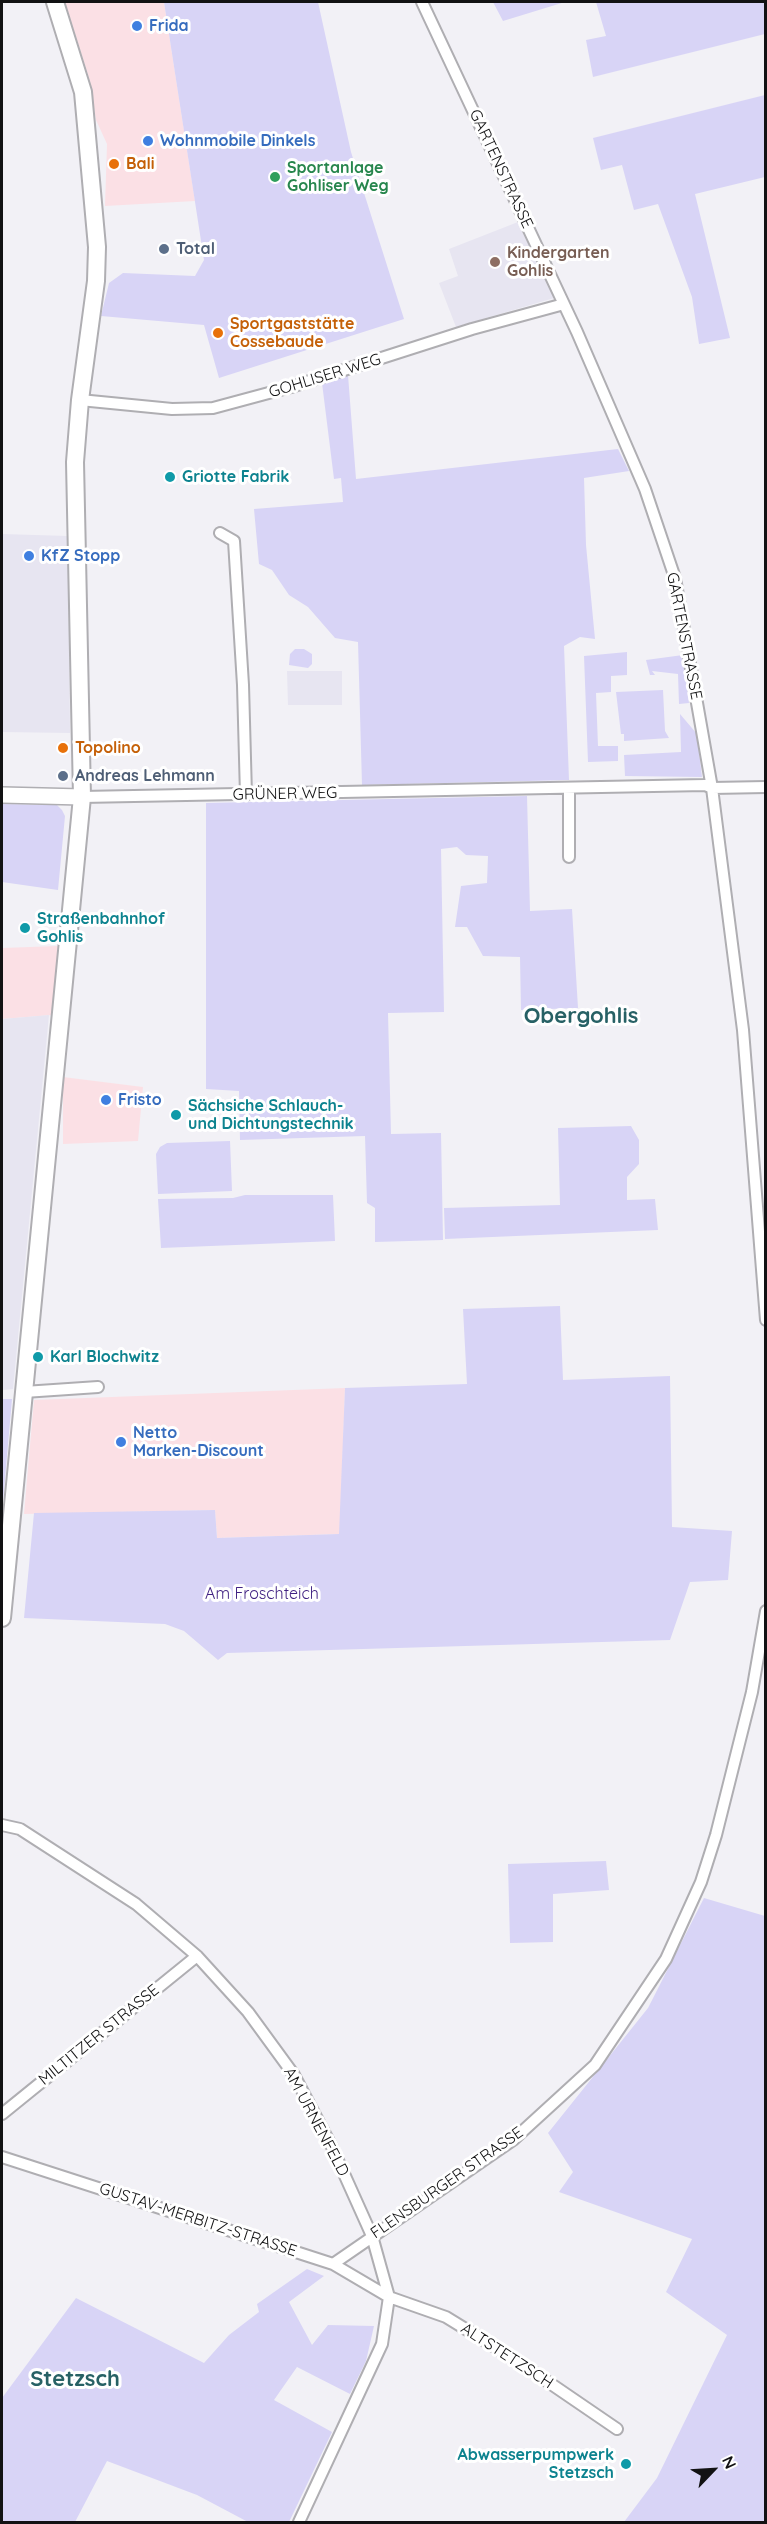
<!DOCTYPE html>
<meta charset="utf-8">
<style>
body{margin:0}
#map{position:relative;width:767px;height:2524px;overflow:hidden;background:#f2f1f6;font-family:Quicksand,sans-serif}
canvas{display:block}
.frame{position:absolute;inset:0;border:3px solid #121213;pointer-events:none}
.north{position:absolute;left:683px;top:2440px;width:60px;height:60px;-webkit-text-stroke:4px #fff;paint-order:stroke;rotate:65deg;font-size:16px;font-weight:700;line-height:24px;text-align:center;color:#121213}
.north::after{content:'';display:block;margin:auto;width:21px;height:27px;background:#121213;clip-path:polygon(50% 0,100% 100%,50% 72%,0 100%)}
</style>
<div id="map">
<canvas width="767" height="2524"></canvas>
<div class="frame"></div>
<div class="north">N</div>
</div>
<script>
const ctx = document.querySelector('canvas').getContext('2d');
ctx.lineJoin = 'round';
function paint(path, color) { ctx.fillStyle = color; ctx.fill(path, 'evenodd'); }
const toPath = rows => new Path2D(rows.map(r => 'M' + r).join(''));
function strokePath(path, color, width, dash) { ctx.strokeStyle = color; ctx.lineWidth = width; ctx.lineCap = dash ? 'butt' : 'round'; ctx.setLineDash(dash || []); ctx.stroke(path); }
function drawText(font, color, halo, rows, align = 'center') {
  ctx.font = font + ' Quicksand,sans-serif'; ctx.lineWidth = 6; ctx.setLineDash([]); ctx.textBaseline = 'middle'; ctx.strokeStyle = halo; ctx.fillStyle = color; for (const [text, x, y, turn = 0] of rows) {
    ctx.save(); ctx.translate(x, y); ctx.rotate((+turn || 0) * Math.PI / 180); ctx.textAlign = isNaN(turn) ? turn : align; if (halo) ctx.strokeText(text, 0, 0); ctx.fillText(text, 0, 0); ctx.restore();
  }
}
const commercial = toPath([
 [65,2,164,2,195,201,105,206,107,144,96,120,90,81],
 [58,946,53,1015,2,1019,2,948],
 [63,1077,143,1087,138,1141,63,1144],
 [345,1388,340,1534,217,1538,215,1510,24,1514,34,1400]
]);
const built = toPath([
 [518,222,554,298,456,327,439,283,458,276,449,249],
 [2,534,68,536,70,733,2,732],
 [287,671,342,671,342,705,288,705],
 [49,1015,13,1389,2,1390,2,1019]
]);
const green = toPath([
 [164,2,318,2,351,152,404,319,219,378,204,325,101,316,109,283,123,273,195,276,204,260],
 [493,2,565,2,503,21],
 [596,2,765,2,765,34,593,77,586,40,606,36],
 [765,95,765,177,695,194,730,338,699,344,692,297,658,204,634,210,622,165,601,170,593,138],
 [348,375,356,479,618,449,629,471,584,478,586,545,595,639,580,637,564,646,569,780,362,785,358,642,335,638,308,607,289,595,272,570,259,564,254,509,343,502,341,478,334,479,322,383],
 [295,649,304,649,312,654,312,664,308,668,289,665,290,654],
 [627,652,627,675,611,676,611,692,596,693,598,746,618,746,618,761,588,762,584,656],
 [683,655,689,703,679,704,678,674,652,671,655,675,650,675,646,660],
 [663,690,665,731,669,738,624,741,624,734,621,734,616,692],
 [680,714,697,734,702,777,625,776,624,755,681,752],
 [527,796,530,911,572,909,578,1008,521,1010,520,957,483,956,467,927,455,927,461,886,487,883,488,856,466,855,457,847,441,849,444,1012,388,1013,391,1134,441,1133,443,1240,375,1242,375,1208,367,1203,365,1136,240,1140,239,1091,206,1089,206,803],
 [2,804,57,805,62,810,65,816,58,890,2,882],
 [631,1126,639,1140,639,1164,627,1177,627,1200,655,1199,658,1230,445,1239,444,1208,560,1205,558,1128],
 [230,1141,232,1191,158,1194,156,1154,160,1147,167,1143],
 [245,1195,333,1195,335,1241,161,1248,158,1199,233,1198],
 [560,1306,563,1380,670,1376,672,1527,732,1531,728,1580,690,1582,670,1640,227,1653,218,1660,184,1631,165,1624,24,1618,34,1513,215,1510,217,1538,339,1534,345,1388,467,1384,463,1309],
 [2,1399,12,1399,2,1513],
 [606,1861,609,1890,553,1894,553,1942,510,1943,508,1864],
 [704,1898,765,1916,765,2522,624,2522,657,2478,727,2335,666,2292,692,2239,559,2192,573,2172,548,2133,648,2008],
 [307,2269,324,2276,289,2302,312,2345,328,2325,374,2326,366,2361,350,2394,297,2367,274,2400,332,2432,289,2522,248,2522,197,2495,107,2461,75,2522,2,2522,2,2398,76,2298,204,2363,229,2335,259,2312,257,2304]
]);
const street = toPath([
 [422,2,577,332,645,489,675,578,712,788,743,1030,766,1320],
 [80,400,172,409,213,408,291,387,472,329,564,304],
 [220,533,234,541,243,685,246,795],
 [569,788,569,857],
 [82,797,705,785,712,788,766,787],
 [24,1392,98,1387],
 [2,1825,20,1829,136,1904,197,1956,248,2012,294,2075,332,2147,372,2236,389,2297,382,2344,299,2522],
 [2,2114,197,1956],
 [2,2157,333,2264,389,2297,446,2317,516,2360,617,2429],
 [333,2264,513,2140,595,2065,666,1959,701,1882,716,1835,752,1692,766,1611]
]);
const secondary = toPath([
 [2,795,82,797]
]);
const primary = toPath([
 [2,1618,82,797,75,462,80,400,96,281,97,247,83,92,55,2]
]);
const markers = [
 [137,26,6,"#3f7fe0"],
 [148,141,6,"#3f7fe0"],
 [114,164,6,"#e8710a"],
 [275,177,6,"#2e9e5b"],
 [164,249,6,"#5c6f8a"],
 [495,262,6,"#8d6e63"],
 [218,333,6,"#e8710a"],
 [170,477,6,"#0f9aa8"],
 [29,556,6,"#3f7fe0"],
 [63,748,6,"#e8710a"],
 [63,776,6,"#5c6f8a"],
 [25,928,6,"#0f9aa8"],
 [106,1100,6,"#3f7fe0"],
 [176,1115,6,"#0f9aa8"],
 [38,1357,6,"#0f9aa8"],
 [121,1442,6,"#3f7fe0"],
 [626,2464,6,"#0f9aa8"]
];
const shopNames = [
 ["Frida",149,26],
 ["Wohnmobile Dinkels",160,141],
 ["KfZ Stopp",41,556],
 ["Fristo",118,1100],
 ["Netto",133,1433],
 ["Marken-Discount",133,1451]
];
const foodNames = [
 ["Bali",126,164],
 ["Sportgaststätte",230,324],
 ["Cossebaude",230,342],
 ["Topolino",75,748]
];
const leisureNames = [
 ["Sportanlage",287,168],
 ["Gohliser Weg",287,186]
];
const streetNames = [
 ["GARTENSTRASSE",501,169,65],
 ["GOHLISER WEG",325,376,-17],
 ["GARTENSTRASSE",684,636,79],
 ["GRÜNER WEG",285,794,-1],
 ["MILTITZER STRASSE",99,2035,-39],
 ["AM URNENFELD",316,2122,62],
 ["FLENSBURGER STRASSE",447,2183,-35],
 ["GUSTAV-MERBITZ-STRASSE",198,2220,18],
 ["ALTSTETZSCH",507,2356,33]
];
const serviceNames = [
 ["Total",176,249],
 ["Andreas Lehmann",75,776]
];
const educationNames = [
 ["Kindergarten",507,253],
 ["Gohlis",507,271]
];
const cultureNames = [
 ["Griotte Fabrik",182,477],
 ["Straßenbahnhof",37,919],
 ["Gohlis",37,937],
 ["Sächsiche Schlauch-",188,1106],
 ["und Dichtungstechnik",188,1124],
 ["Karl Blochwitz",50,1357],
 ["Abwasserpumpwerk",614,2455,"right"],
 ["Stetzsch",614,2473,"right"]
];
const parkNames = [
 ["Am Froschteich",262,1594]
];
const districtNames = [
 ["Obergohlis",581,1016],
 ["Stetzsch",75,2379]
];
paint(commercial, '#fbe0e5');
paint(built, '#e7e5f1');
paint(green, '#d8d4f6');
strokePath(street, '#afaeb2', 14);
strokePath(secondary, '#afaeb2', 18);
strokePath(primary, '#afaeb2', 20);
strokePath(street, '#fff', 10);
strokePath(secondary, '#fff', 15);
strokePath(primary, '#fff', 16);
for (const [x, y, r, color] of markers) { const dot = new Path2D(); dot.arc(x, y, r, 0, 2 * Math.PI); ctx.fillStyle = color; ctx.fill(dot); strokePath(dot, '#fff', 2); }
drawText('bold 16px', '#366cbe', '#fff', shopNames, 'left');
drawText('bold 16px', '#c56008', '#fff', foodNames, 'left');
drawText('bold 16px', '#27864d', '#fff', leisureNames, 'left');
drawText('16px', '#121213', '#fff', streetNames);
drawText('bold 16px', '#4e5e75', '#fff', serviceNames, 'left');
drawText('bold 16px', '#785e54', '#fff', educationNames, 'left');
drawText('bold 16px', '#0d838f', '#fff', cultureNames, 'left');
drawText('16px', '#412283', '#fff', parkNames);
drawText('bold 22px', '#276165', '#fff', districtNames);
</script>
